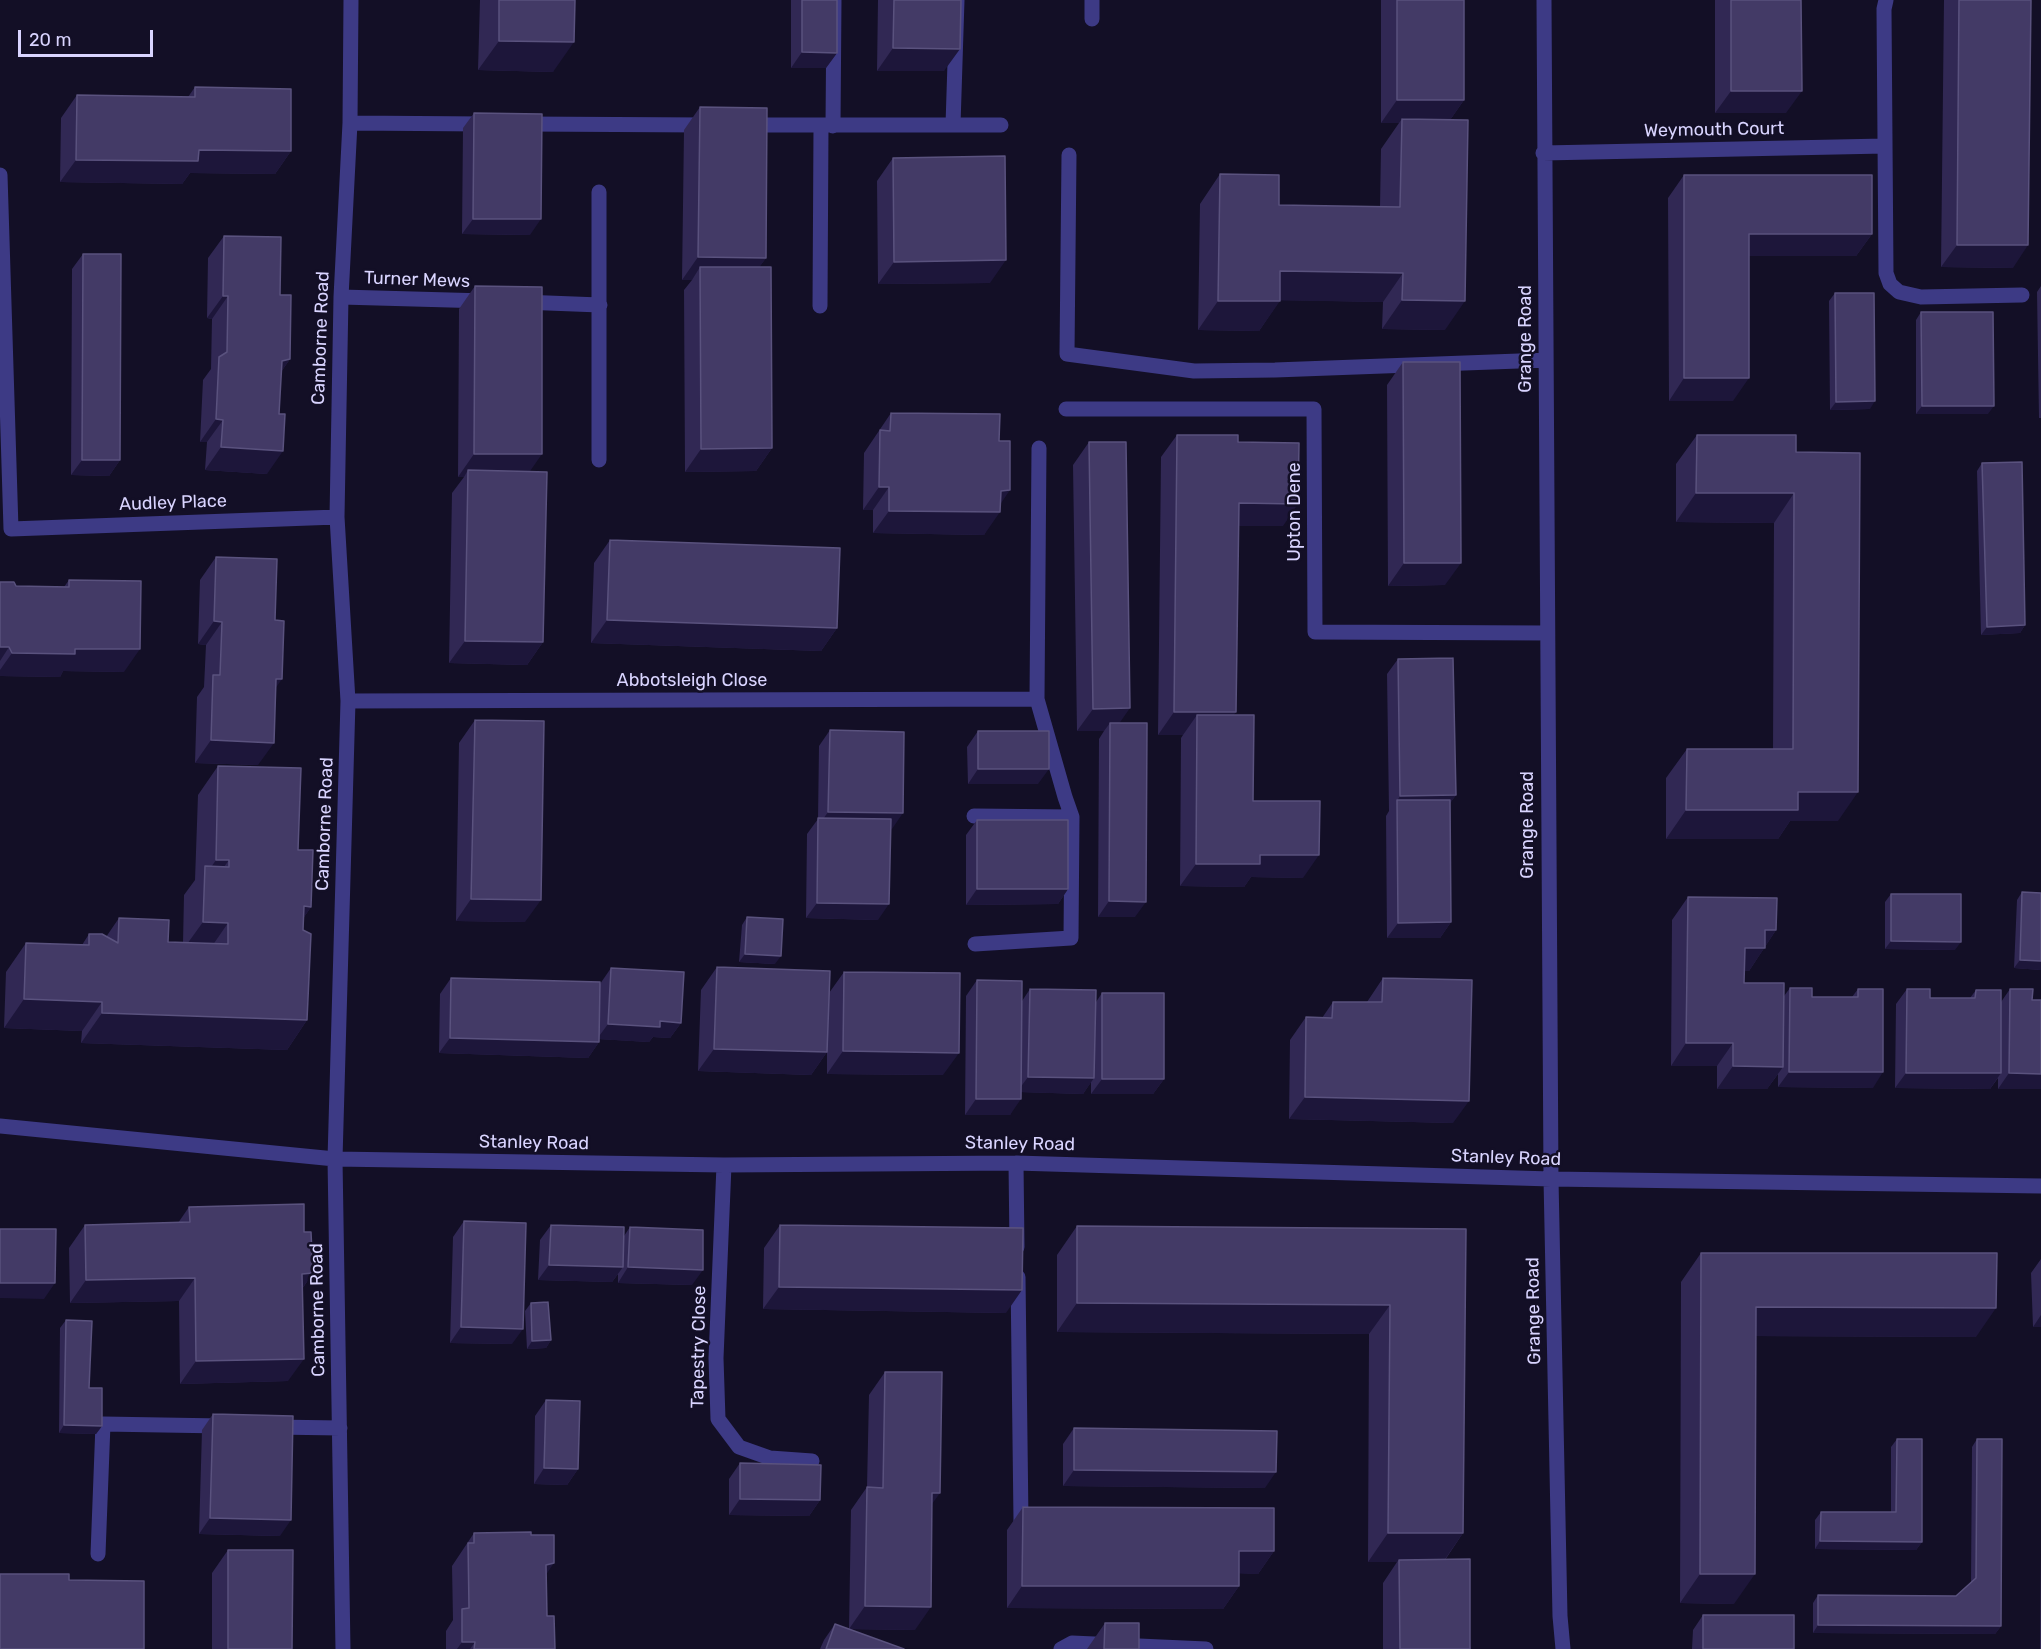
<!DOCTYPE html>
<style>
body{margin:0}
#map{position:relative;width:2041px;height:1649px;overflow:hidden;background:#130f26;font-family:Rubik,sans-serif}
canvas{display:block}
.scale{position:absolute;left:18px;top:30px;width:135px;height:27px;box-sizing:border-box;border:3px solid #d9d4ff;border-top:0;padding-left:8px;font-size:18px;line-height:21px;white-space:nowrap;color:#d9d4ff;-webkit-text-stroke:4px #130f26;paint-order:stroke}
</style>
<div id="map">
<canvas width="2041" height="1649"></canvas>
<div class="scale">20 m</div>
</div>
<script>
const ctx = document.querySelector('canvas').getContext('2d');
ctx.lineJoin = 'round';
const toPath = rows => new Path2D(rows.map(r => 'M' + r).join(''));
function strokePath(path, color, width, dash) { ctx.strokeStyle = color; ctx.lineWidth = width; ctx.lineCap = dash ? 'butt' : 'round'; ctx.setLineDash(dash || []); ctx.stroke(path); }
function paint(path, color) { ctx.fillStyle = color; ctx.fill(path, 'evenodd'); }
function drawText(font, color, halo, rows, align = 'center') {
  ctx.font = font + ' Rubik,sans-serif'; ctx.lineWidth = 5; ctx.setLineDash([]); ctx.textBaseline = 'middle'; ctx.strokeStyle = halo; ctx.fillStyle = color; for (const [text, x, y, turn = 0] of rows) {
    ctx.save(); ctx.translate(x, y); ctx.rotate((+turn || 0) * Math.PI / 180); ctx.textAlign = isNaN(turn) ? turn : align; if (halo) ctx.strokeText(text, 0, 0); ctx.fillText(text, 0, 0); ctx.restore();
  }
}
const minor = toPath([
 [1544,0,1551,1179,1560,1616,1563,1649],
 [1886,0,1884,9,1886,273,1890,284,1899,292,1921,297,2022,295],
 [1092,19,1092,0],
 [350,123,485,124],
 [524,124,707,125],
 [746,125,1001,125],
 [953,125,957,0],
 [833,126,834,0],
 [1543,153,1885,146],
 [1069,155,1067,354,1194,371,1275,370,1546,360],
 [0,175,11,529,337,517],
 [341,297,486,301],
 [522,302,600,305],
 [820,306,821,126],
 [1066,409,1314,409,1315,632,1547,633],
 [599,460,599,192],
 [348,701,1037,699],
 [974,816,1072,817],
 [975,944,1071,938,1072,817,1065,797,1037,699,1039,448],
 [0,1126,335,1159,724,1165,1016,1163,1551,1179,2041,1186],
 [1016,1163,1017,1247],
 [724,1165,716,1358,718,1419,739,1447,770,1458,812,1461],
 [1018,1277,1021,1521,1029,1521],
 [274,1427,340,1428],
 [98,1554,103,1424,223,1426],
 [343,1649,335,1159,348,701,337,517,341,297,350,123,351,0],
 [1061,1649,1072,1643,1206,1649]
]);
const wall = toPath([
 [480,0,575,0,553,72,478,70],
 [791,0,837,0,837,53,826,68,791,68],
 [878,0,961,0,944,71,877,71],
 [1381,0,1464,0,1464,100,1450,120,1445,330,1382,329,1383,302,1280,300,1259,331,1198,330,1200,204,1220,174,1279,205,1380,207,1381,149,1399,123,1381,123],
 [1715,0,1801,0,1786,113,1715,113],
 [1944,0,2031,0,2013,268,1941,267],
 [195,87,291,151,275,174,190,173,182,184,60,182,61,118,77,95,188,97],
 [700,107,766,258,759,267,772,448,756,471,685,472,684,290,692,280,682,280,684,130],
 [474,113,530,235,462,234,463,128],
 [893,158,990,283,878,284,877,181],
 [1684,175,1872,234,1856,256,1749,256,1733,401,1669,401,1668,198],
 [224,236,280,295,290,359,281,372,267,474,205,470,207,442,200,442,203,380,211,369,212,319,207,318,208,258],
 [83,254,120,460,109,476,71,475,72,269],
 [475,286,529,472,543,642,527,665,449,663,452,493,464,477,458,477,459,309],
 [2041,286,2041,418,2039,418,2037,292],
 [1835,293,1870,409,1830,410,1829,301],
 [1921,312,1988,414,1916,414,1916,320],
 [1403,362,1445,585,1388,586,1387,385],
 [891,413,999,441,1000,504,984,535,873,533,873,510,863,510,864,453],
 [1177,435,1238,442,1283,526,1239,526,1234,715,1253,801,1303,878,1251,877,1244,887,1180,886,1181,738,1183,735,1158,735,1161,457],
 [1697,435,1796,452,1838,821,1790,821,1778,839,1666,839,1666,778,1687,749,1773,749,1774,523,1676,522,1676,464],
 [1089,442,1119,723,1135,917,1098,917,1099,739,1104,731,1077,731,1073,465],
 [1982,463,2025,625,2020,633,1981,635,1977,471],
 [610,540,837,628,821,651,591,643,594,563],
 [216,557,275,620,258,765,195,763,197,697,204,687,206,645,198,644,200,580],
 [69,580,124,672,63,671,60,677,0,676,0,582,16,586,64,587],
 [1398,659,1456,795,1450,803,1451,922,1440,938,1387,938,1386,816,1389,811,1387,674],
 [475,720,525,922,456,921,459,743],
 [830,730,892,829,890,829,878,920,806,918,807,834,818,819,819,746],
 [978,731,1038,784,968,784,967,747],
 [218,766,298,850,311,907,304,917,303,930,307,1020,287,1050,81,1043,82,1031,4,1028,6,972,26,943,82,945,89,934,106,937,119,918,168,942,183,943,184,895,195,880,198,795],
 [977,820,1068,889,1058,904,966,905,966,835],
 [2022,892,2041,970,2014,968,2017,900],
 [1891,894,1955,950,1885,949,1885,902],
 [1688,897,1776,930,1749,971,1744,971,1744,983,1784,996,1790,988,1812,997,1852,997,1858,989,1873,1088,1778,1087,1778,1074,1767,1089,1717,1089,1717,1066,1671,1066,1672,920],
 [747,917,775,964,739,962,742,925],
 [717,967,829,993,844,972,943,1075,827,1074,827,1042,827,1052,811,1075,698,1071,701,990],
 [611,968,681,1023,670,1038,653,1037,649,1042,599,1039,599,1042,588,1058,439,1053,440,994,451,978,600,984],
 [1383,978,1453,1123,1289,1119,1290,1040,1306,1017,1322,1018,1333,1002,1367,1002],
 [977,980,1022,1001,1030,989,1096,1002,1102,993,1164,1079,1153,1094,1091,1094,1091,1082,1083,1094,1021,1092,1010,1115,965,1115,966,996],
 [1907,989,1930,998,1970,998,1976,990,2001,1002,2010,989,2032,1000,2041,1000,2041,1089,1998,1089,1998,1078,1990,1089,1895,1088,1896,1004],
 [189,1207,304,1232,313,1273,302,1289,288,1381,180,1384,179,1301,70,1303,69,1248,85,1225,178,1223],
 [464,1221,512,1344,450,1343,453,1237],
 [551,1225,624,1236,630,1227,692,1285,618,1283,618,1274,612,1282,538,1280,540,1240],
 [780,1225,1006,1313,763,1309,764,1248],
 [1077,1226,1466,1229,1463,1533,1445,1560,1471,1649,1383,1649,1383,1583,1397,1562,1368,1562,1369,1334,1057,1332,1057,1255],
 [1701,1253,1976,1337,1755,1336,1734,1604,1680,1603,1681,1282],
 [2041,1259,2041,1327,2033,1327,2031,1273],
 [531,1303,551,1340,546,1348,527,1349,525,1311],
 [66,1320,102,1426,96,1434,59,1433,60,1328],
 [885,1372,932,1504,915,1630,849,1629,851,1510,867,1487,869,1395],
 [546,1400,578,1469,567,1485,534,1484,535,1416],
 [213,1414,280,1536,199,1534,202,1430],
 [1074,1428,1265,1488,1063,1486,1063,1444],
 [1897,1439,1922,1542,1916,1550,1815,1549,1815,1520,1821,1512,1891,1512,1891,1447],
 [1977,1439,2001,1626,1995,1634,1813,1633,1813,1603,1818,1595,1956,1596,1971,1583,1972,1447],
 [740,1463,820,1500,809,1516,729,1515,729,1479],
 [1023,1507,1274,1551,1258,1574,1239,1573,1239,1586,1223,1609,1007,1608,1007,1530],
 [474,1533,531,1535,546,1574,547,1616,555,1649,446,1649,446,1631,453,1620,452,1566],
 [228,1550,292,1649,212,1649,212,1573],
 [2041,1554,2041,1649,2040,1649],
 [1703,1615,1794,1649,1692,1649,1693,1630],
 [1105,1623,1139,1649,1087,1649],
 [835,1624,904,1649,820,1649,824,1640]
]);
const shadedWall = toPath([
 [499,41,574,42,553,72,478,70],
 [893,48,960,49,944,71,877,71],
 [802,52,837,53,826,68,791,68],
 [1731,91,1802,91,1786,113,1715,113],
 [1397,100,1464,100,1448,123,1402,119,1399,123,1381,123],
 [199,150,291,151,275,174,190,173,182,184,60,182,76,160],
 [473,219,541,219,530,235,462,234],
 [1749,234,1872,234,1856,256,1733,256],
 [1957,245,2028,245,2013,268,1941,267],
 [698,257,766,258,750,280,700,267,692,280,682,280],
 [1006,260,990,283,878,284,894,262],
 [1280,271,1403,273,1383,302,1259,300],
 [223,296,228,296,212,319,207,318],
 [1402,300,1465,301,1445,330,1382,329],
 [1218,301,1280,301,1259,331,1198,330],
 [290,359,274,382,282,361],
 [1684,378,1749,378,1733,401,1669,401],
 [1875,401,1870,409,1830,410,1836,402],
 [1922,406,1994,406,1988,414,1916,414],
 [216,419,223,420,207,442,200,442],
 [221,447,283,451,267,474,205,470],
 [772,448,756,471,685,472,701,449],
 [474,454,542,454,526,477,468,470,464,477,458,477],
 [82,460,120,460,109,476,71,475],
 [879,487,889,487,873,510,863,510],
 [1010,490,995,512,1000,512,984,535,873,533,889,511,1001,491],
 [1696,493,1794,493,1774,523,1676,522],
 [1239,503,1298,504,1283,526,1223,526],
 [1404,563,1461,563,1445,585,1388,586],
 [607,620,837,628,821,651,591,643],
 [214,621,222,622,206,645,198,644],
 [2025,625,2020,633,1981,635,1987,627],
 [465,641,543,642,527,665,449,663],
 [0,647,9,647,0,661],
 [75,649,140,649,124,672,63,671,60,677,0,676,0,670,12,653],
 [276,679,282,679,266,702],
 [1130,708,1114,731,1110,723,1104,731,1077,731,1093,709],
 [1174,712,1236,712,1220,735,1197,715,1183,735,1158,735],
 [211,740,274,743,258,765,195,763],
 [978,769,1049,769,1038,784,968,784],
 [1798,792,1858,792,1838,821,1790,821,1778,839,1666,839,1686,810],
 [1456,795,1445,810,1397,801,1400,796],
 [828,812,903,813,892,829,817,828],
 [1260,855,1319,855,1303,878,1251,877,1244,887,1180,886,1196,864],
 [216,860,229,860,208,889,205,876],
 [977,889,1068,889,1058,904,966,905],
 [471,899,541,900,525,922,456,921],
 [1109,901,1146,902,1135,917,1098,917],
 [817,903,889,904,878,920,806,918],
 [304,906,311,907,291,936],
 [203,922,228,923,208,952,182,951],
 [1451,922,1440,938,1387,938,1398,923],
 [1765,930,1776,930,1749,971,1729,971,1745,948],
 [1891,941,1961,942,1955,950,1885,949],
 [745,954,781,956,775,964,739,962],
 [2020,960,2041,961,2041,970,2014,968],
 [24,999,102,1002,82,1031,4,1028],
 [102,1013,307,1020,287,1050,81,1043],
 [660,1021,681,1023,670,1038,653,1037,649,1042,597,1039,608,1024],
 [450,1038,599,1042,588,1058,439,1053],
 [1686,1043,1733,1043,1717,1066,1671,1066],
 [714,1049,827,1052,811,1075,698,1071],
 [843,1051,959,1053,943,1075,827,1074],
 [1733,1066,1783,1067,1767,1089,1717,1089],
 [1789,1072,1883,1072,1873,1088,1778,1087],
 [1906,1073,2001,1073,1990,1089,1895,1088],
 [2009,1073,2041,1074,2041,1089,1998,1089],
 [1028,1077,1094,1078,1083,1094,1017,1092],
 [1102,1079,1164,1079,1153,1094,1091,1094],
 [1305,1097,1469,1101,1453,1123,1289,1119],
 [976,1099,1021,1099,1010,1115,965,1115],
 [549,1265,623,1267,612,1282,538,1280],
 [628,1267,703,1270,692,1285,618,1283],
 [313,1273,297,1296,302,1274],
 [195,1278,179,1301,70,1303,86,1280],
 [0,1283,55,1283,44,1299,0,1298],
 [779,1287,1022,1290,1006,1313,763,1309],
 [1077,1303,1390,1305,1369,1334,1057,1332],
 [1756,1307,1996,1308,1976,1337,1735,1336],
 [2041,1315,2041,1327,2033,1327],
 [461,1327,523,1329,512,1344,450,1343],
 [551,1340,546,1348,527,1349,532,1341],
 [304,1359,288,1381,180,1384,196,1361],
 [64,1425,102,1426,96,1434,59,1433],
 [544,1468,578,1469,567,1485,534,1484],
 [1074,1470,1276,1472,1265,1488,1063,1486],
 [932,1493,940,1493,924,1515],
 [740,1499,820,1500,809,1516,729,1515],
 [210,1518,291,1520,280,1536,199,1534],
 [1388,1533,1463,1533,1443,1562,1399,1560,1397,1562,1368,1562],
 [1820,1541,1922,1542,1916,1550,1815,1549],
 [1239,1551,1274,1551,1258,1574,1223,1573],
 [554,1563,539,1585,546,1565],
 [1700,1574,1755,1574,1734,1604,1680,1603],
 [1022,1586,1239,1586,1223,1609,1007,1608],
 [865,1606,931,1607,915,1630,849,1629],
 [1818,1625,2001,1626,1995,1634,1813,1633],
 [462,1642,475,1642,470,1649,457,1649]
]);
const building = toPath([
 [499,0,575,0,574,42,499,41,499,0],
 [802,0,837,0,837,53,802,52,802,0],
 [894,0,961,0,960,49,893,48,894,0],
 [1397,0,1464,0,1464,100,1397,100,1397,0],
 [1731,0,1801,0,1802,91,1731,91,1731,0],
 [1959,0,2031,0,2028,245,1957,245,1959,0],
 [195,87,291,89,291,151,199,150,198,161,76,160,77,95,195,97,195,87],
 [700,107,767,108,766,258,698,257,700,107],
 [474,113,542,114,541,219,473,219,474,113],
 [1402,119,1468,120,1465,301,1402,300,1403,273,1280,271,1280,301,1218,301,1220,174,1279,175,1279,205,1400,207,1402,119],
 [1005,156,1006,260,894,262,893,158,1005,156],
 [1684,175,1872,175,1872,234,1749,234,1749,378,1684,378,1684,175],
 [224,236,281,237,280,295,291,295,290,359,282,361,279,414,285,414,283,451,221,447,223,420,216,419,219,357,227,352,228,296,223,296,224,236],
 [83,254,121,254,120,460,82,460,83,254],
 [700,267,771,267,772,448,701,449,700,267],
 [475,286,542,287,542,454,474,454,475,286],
 [1835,293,1874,293,1875,401,1836,402,1835,293],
 [1921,312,1993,312,1994,406,1922,406,1921,312],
 [1403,362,1460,362,1461,563,1404,563,1403,362],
 [891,413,1000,414,999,441,1010,441,1010,490,1001,491,1000,512,889,511,889,487,879,487,880,430,890,431,891,413],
 [1177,435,1238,435,1238,442,1299,443,1298,504,1239,503,1236,712,1174,712,1177,435],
 [1697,435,1796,435,1796,452,1860,453,1858,792,1798,792,1798,810,1686,810,1687,749,1793,749,1794,493,1696,493,1697,435],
 [1089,442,1126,442,1130,708,1093,709,1089,442],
 [2022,462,2025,625,1987,627,1982,463,2022,462],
 [468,470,547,472,543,642,465,641,468,470],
 [610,540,840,548,837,628,607,620,610,540],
 [216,557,277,559,275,620,284,621,282,679,276,679,274,743,211,740,213,675,220,675,222,622,214,621,216,557],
 [69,580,141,581,140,649,75,649,75,654,12,653,9,647,0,647,0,582,14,582,16,586,69,587,69,580],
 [1453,658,1456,795,1400,796,1398,659,1453,658],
 [1197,715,1254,715,1253,801,1320,801,1319,855,1260,855,1260,864,1196,864,1197,715],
 [475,720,544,721,541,900,471,899,475,720],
 [1110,723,1147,723,1146,902,1109,901,1110,723],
 [830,730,904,732,903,813,828,812,830,730],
 [978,731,1049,731,1049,769,978,769,978,731],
 [218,766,301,768,298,850,313,850,311,907,304,906,303,930,311,934,307,1020,102,1013,102,1002,24,999,26,943,89,945,89,934,102,934,118,943,119,918,169,920,168,942,228,944,228,923,203,922,205,866,229,867,229,860,216,860,218,766],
 [1397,800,1450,800,1451,922,1398,923,1397,800],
 [818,818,891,819,889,904,817,903,818,818],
 [977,820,1068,820,1068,889,977,889,977,820],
 [2022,892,2041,893,2041,961,2020,960,2022,892],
 [1891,894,1961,894,1961,942,1891,941,1891,894],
 [1688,897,1777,898,1776,930,1765,930,1765,948,1745,948,1744,983,1784,983,1783,1067,1733,1066,1733,1043,1686,1043,1688,897],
 [747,917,783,919,781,956,745,954,747,917],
 [717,967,830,971,827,1052,714,1049,717,967],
 [611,968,684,972,681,1023,660,1021,660,1027,608,1024,611,968],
 [844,972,960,973,959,1053,843,1051,844,972],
 [451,978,600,982,599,1042,450,1038,451,978],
 [1383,978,1472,980,1469,1101,1305,1097,1306,1017,1332,1018,1333,1002,1382,1002,1383,978],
 [977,980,1022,981,1021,1099,976,1099,977,980],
 [1790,988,1812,988,1812,997,1858,997,1858,989,1883,989,1883,1072,1789,1072,1790,988],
 [1030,989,1096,990,1094,1078,1028,1077,1030,989],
 [1907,989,1930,989,1930,998,1975,998,1976,990,2001,990,2001,1073,1906,1073,1907,989],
 [2010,989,2033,989,2032,1000,2041,1000,2041,1074,2009,1073,2010,989],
 [1102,993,1164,993,1164,1079,1102,1079,1102,993],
 [304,1204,304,1232,311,1232,313,1273,302,1274,304,1359,196,1361,195,1278,86,1280,85,1225,190,1222,189,1207,304,1204],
 [464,1221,526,1223,523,1329,461,1327,464,1221],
 [551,1225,624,1227,623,1267,549,1265,551,1225],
 [780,1225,1023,1228,1022,1290,779,1287,780,1225],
 [1077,1226,1466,1229,1463,1533,1388,1533,1390,1305,1077,1303,1077,1226],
 [630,1227,703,1230,703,1270,628,1267,630,1227],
 [0,1229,56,1229,55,1283,0,1283,0,1229],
 [1701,1253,1997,1253,1996,1308,1756,1307,1755,1574,1700,1574,1701,1253],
 [548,1302,551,1340,532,1341,531,1303,548,1302],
 [66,1320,92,1321,89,1388,102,1388,102,1426,64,1425,66,1320],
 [885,1372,942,1372,940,1493,932,1493,931,1607,865,1606,867,1487,883,1488,885,1372],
 [546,1400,580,1401,578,1469,544,1468,546,1400],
 [213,1414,293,1416,291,1520,210,1518,213,1414],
 [1074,1428,1277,1431,1276,1472,1074,1470,1074,1428],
 [1897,1439,1922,1439,1922,1542,1820,1541,1821,1512,1896,1512,1897,1439],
 [1977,1439,2002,1439,2001,1626,1818,1625,1818,1595,1956,1596,1976,1578,1977,1439],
 [740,1463,821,1465,820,1500,740,1499,740,1463],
 [1023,1507,1274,1508,1274,1551,1239,1551,1239,1586,1022,1586,1023,1507],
 [531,1532,531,1535,554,1535,554,1563,546,1565,547,1616,554,1616,555,1649,474,1649,475,1642,462,1642,462,1609,469,1608,468,1543,474,1543,474,1533,531,1532],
 [228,1550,293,1550,292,1649,228,1649,228,1550],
 [1470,1559,1470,1649,1400,1649,1399,1560,1470,1559],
 [0,1574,69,1574,69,1580,144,1581,144,1649,0,1649,0,1574],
 [1703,1615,1794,1615,1794,1649,1703,1649,1703,1615],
 [1105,1623,1139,1623,1139,1649,1104,1649,1105,1623],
 [835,1624,904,1649,826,1649,835,1624]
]);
const streetNames = [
 ["Weymouth Court",1714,130,-1],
 ["Turner Mews",417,280,2],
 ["Camborne Road",321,338,-88],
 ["Grange Road",1526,339,-90],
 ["Audley Place",173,503,-2],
 ["Upton Dene",1295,512,-90],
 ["Abbotsleigh Close",692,681],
 ["Camborne Road",325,824,-88],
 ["Grange Road",1528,825,-90],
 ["Stanley Road",534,1143,1],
 ["Stanley Road",1020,1144,1],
 ["Stanley Road",1506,1158,2],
 ["Camborne Road",318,1310,-91],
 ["Grange Road",1534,1311,-91],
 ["Tapestry Close",699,1347,-89]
];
strokePath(minor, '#3d3a85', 15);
paint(wall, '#312854');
paint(shadedWall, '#1d163a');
paint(building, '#433a66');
strokePath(building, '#5a527e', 1.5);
drawText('18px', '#d9d4ff', '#130f26', streetNames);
</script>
